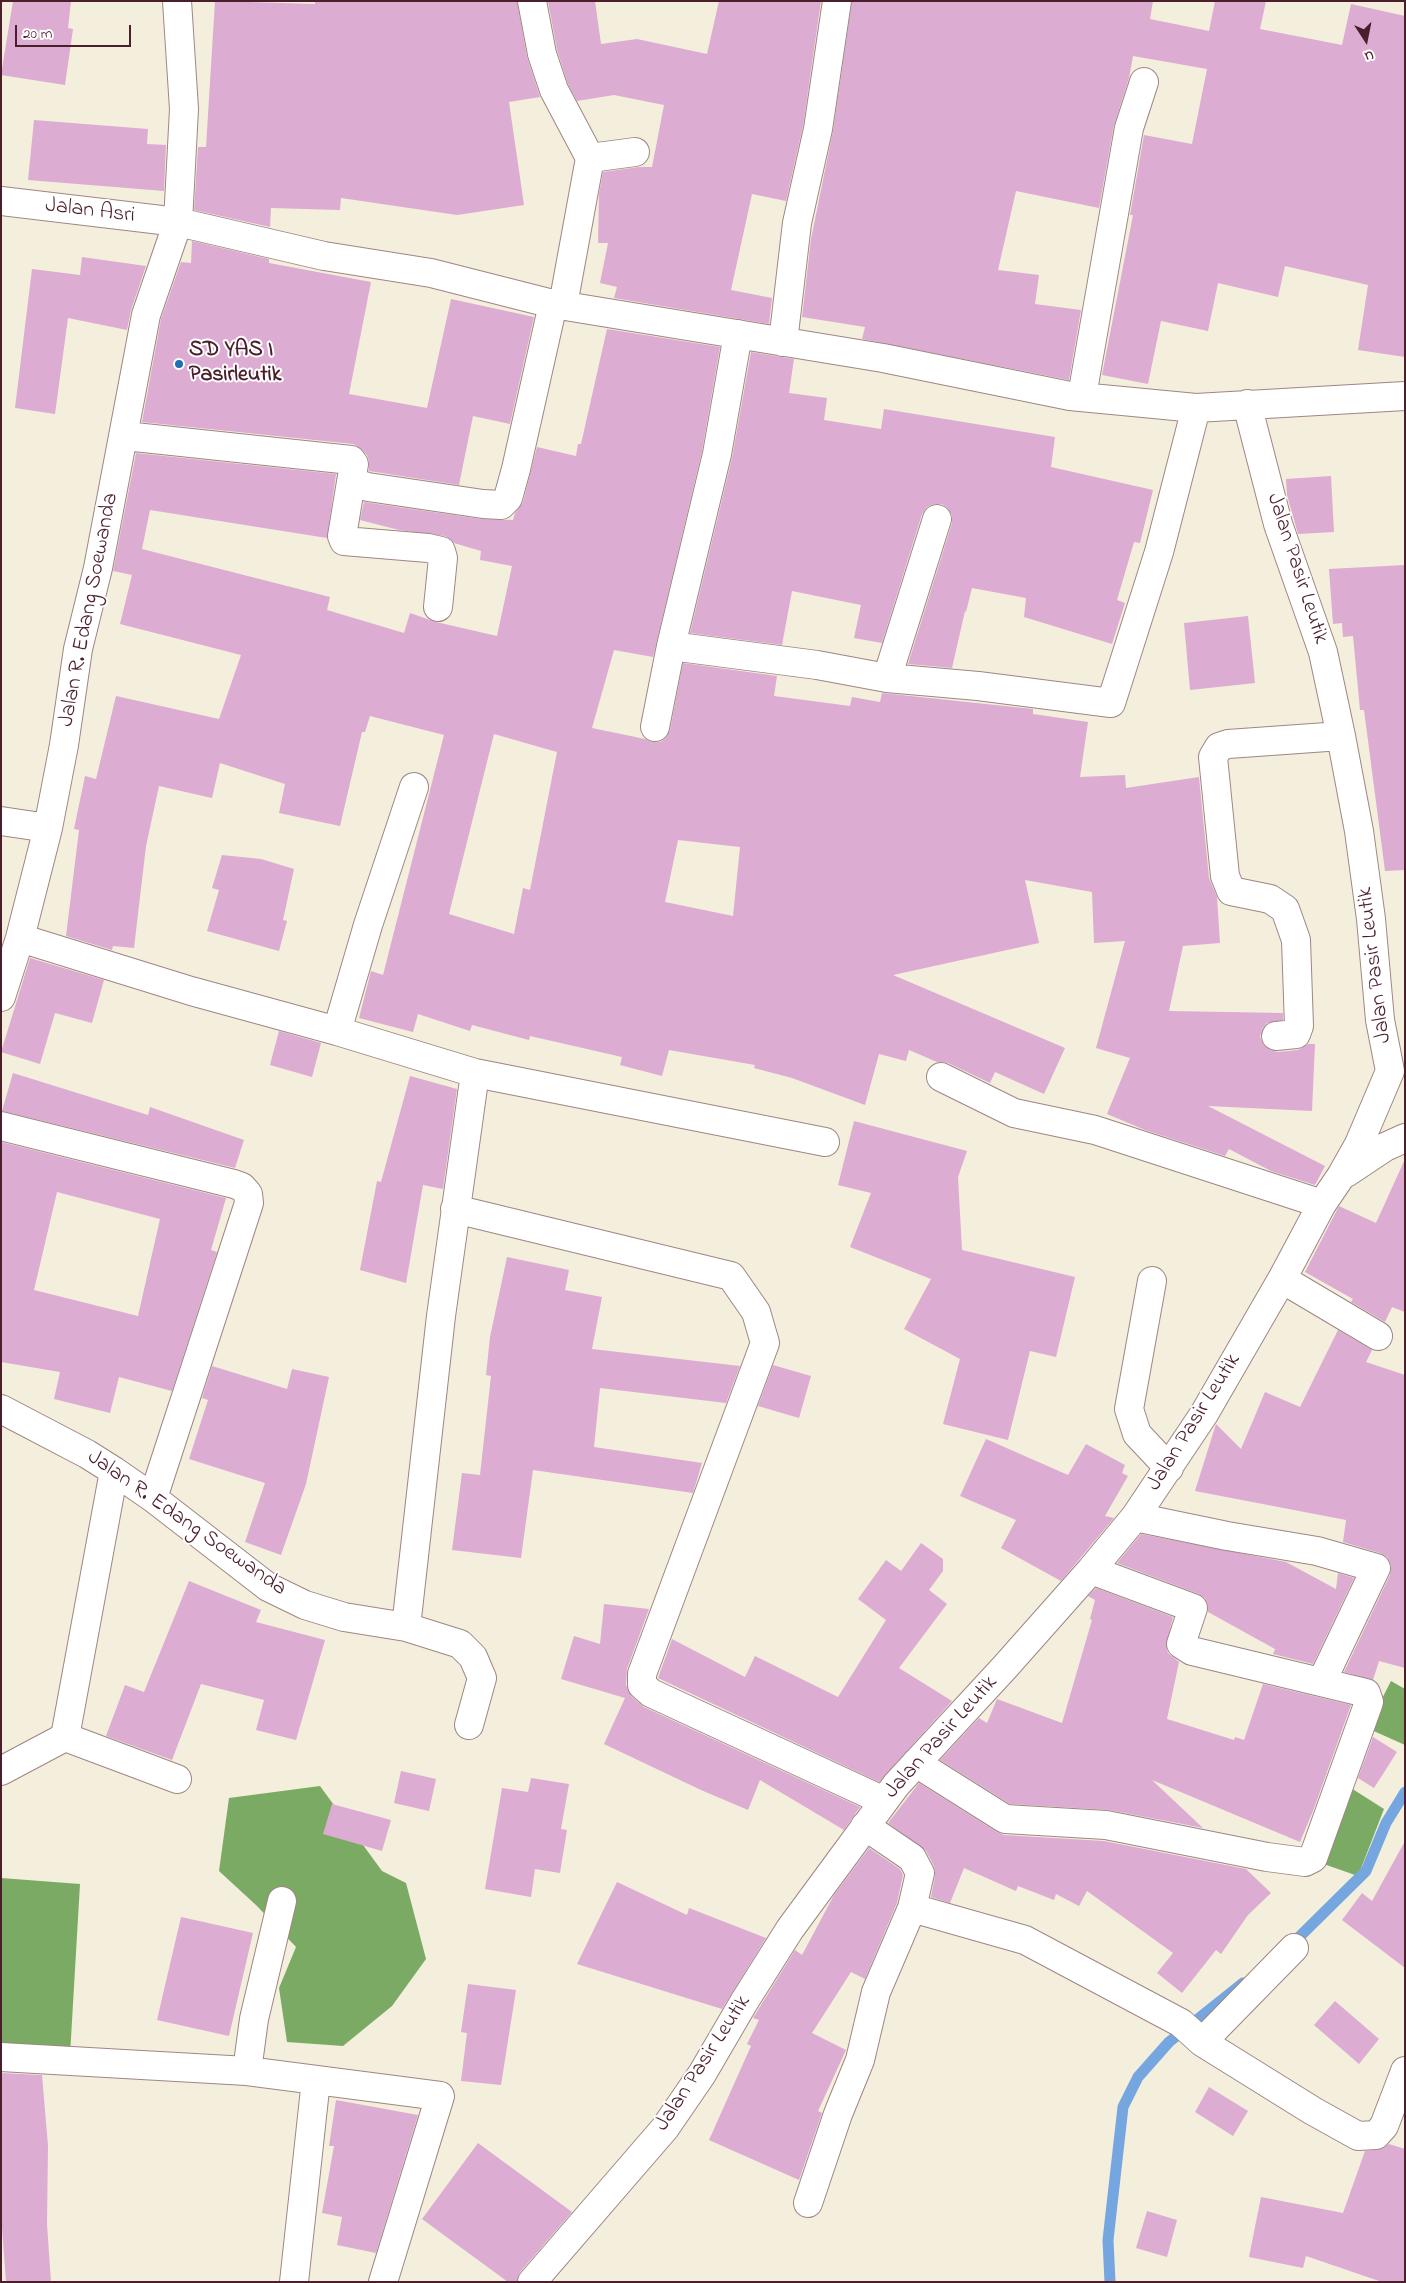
<!DOCTYPE html>
<style>
body{margin:0}
#map{position:relative;width:1406px;height:2283px;overflow:hidden;background:#f4eedc;font-family:"Indie Flower",sans-serif}
canvas{display:block}
.frame{position:absolute;inset:0;border:2px solid #4a1f2b;pointer-events:none}
.north{position:absolute;left:1341px;top:15px;width:50px;height:50px;-webkit-text-stroke:4px #fff;paint-order:stroke;rotate:169deg;font-size:14px;font-weight:700;line-height:20px;text-align:center;color:#4a1f2b}
.north::after{content:'';display:block;margin:auto;width:18px;height:22px;background:#4a1f2b;clip-path:polygon(50% 0,100% 100%,50% 72%,0 100%)}
.scale{position:absolute;left:15px;top:25px;width:116px;height:22px;box-sizing:border-box;border:2px solid #4a1f2b;border-top:0;padding-left:6px;font-size:15px;line-height:18px;white-space:nowrap;color:#4a1f2b;-webkit-text-stroke:4px #fff;paint-order:stroke}
</style>
<div id="map">
<canvas width="1406" height="2283"></canvas>
<div class="frame"></div>
<div class="north">U</div>
<div class="scale">20 m</div>
</div>
<script>
const ctx = document.querySelector('canvas').getContext('2d');
ctx.lineJoin = 'round';
function paint(path, color) { ctx.fillStyle = color; ctx.fill(path, 'evenodd'); }
const toPath = rows => new Path2D(rows.map(r => 'M' + r).join(''));
function strokePath(path, color, width, dash) { ctx.strokeStyle = color; ctx.lineWidth = width; ctx.lineCap = dash ? 'butt' : 'round'; ctx.setLineDash(dash || []); ctx.stroke(path); }
function drawText(font, color, halo, rows, align = 'center') {
  ctx.font = font + ' "Indie Flower",sans-serif'; ctx.lineWidth = 4; ctx.setLineDash([]); ctx.textBaseline = 'middle'; ctx.strokeStyle = halo; ctx.fillStyle = color; for (const [text, x, y, turn = 0] of rows) {
    ctx.save(); ctx.translate(x, y); ctx.rotate((+turn || 0) * Math.PI / 180); ctx.textAlign = isNaN(turn) ? turn : align; if (halo) ctx.strokeText(text, 0, 0); ctx.fillText(text, 0, 0); ctx.restore();
  }
}
const forest = toPath([
 [1391,1681,1405,1689,1405,1745,1367,1728],
 [1343,1783,1384,1809,1358,1876,1315,1861],
 [320,1786,382,1871,406,1883,426,1959,392,2006,343,2046,287,2042,279,1988,296,1947,257,1906,219,1871,229,1798],
 [1,1878,80,1884,70,2055,1,2048]
]);
const stream = toPath([
 [1289,1947,1366,1871,1386,1823,1405,1792],
 [1110,2282,1108,2240,1123,2107,1138,2077,1169,2042,1243,1983]
]);
const building = toPath([
 [13,1,71,1,68,28,73,29,65,85,1,75],
 [215,1,315,4,315,1,517,1,527,57,540,97,509,102,524,205,457,215,341,198,340,210,271,208,270,227,194,210,198,147,206,147],
 [548,1,595,1,601,44,637,39,707,54,719,1,821,1,803,126,786,201,752,194,731,290,772,298,769,324,614,298,617,287,600,283,608,243,598,243,599,194,603,172,639,167,652,167,664,105,614,95,577,101,568,84,557,50],
 [852,1,1153,1,1150,19,1209,31,1215,1,1266,1,1260,29,1342,45,1351,4,1405,16,1405,357,1358,350,1368,285,1285,266,1278,297,1218,283,1208,331,1161,321,1148,384,1102,375,1133,215,1130,215,1144,135,1192,144,1207,69,1133,56,1129,78,1114,125,1099,208,1016,191,998,270,1039,275,1035,304,1081,310,1069,380,862,339,865,327,802,317,811,239,833,131],
 [34,120,148,129,147,144,166,145,164,191,28,180],
 [192,241,269,259,269,263,371,282,349,394,427,408,451,299,534,317,510,424,473,416,459,485,369,471,369,461,367,455,359,447,353,444,142,422,161,319,181,262,191,263],
 [82,257,146,266,131,310,127,330,68,318,55,414,15,408,32,269,80,275],
 [607,329,720,347,702,451,653,657,614,650,592,728,645,739,652,742,660,742,666,738,670,730,683,663,777,676,774,696,850,706,852,697,880,702,882,693,1033,709,1033,714,1088,722,1080,777,1125,775,1126,788,1199,777,1209,878,1217,897,1220,943,1183,946,1169,1011,1283,1013,1283,1020,1267,1023,1262,1029,1260,1037,1264,1045,1270,1050,1278,1052,1298,1050,1308,1044,1315,1044,1312,1111,1208,1106,1325,1166,1315,1185,1271,1171,1229,1149,1225,1156,1145,1130,1107,1114,1130,1058,1096,1048,1125,941,1094,943,1092,892,1025,880,1039,943,893,975,1065,1048,1044,1094,995,1072,990,1083,948,1063,937,1062,909,1050,906,1061,879,1054,865,1105,792,1078,754,1068,755,1065,669,1050,662,1076,620,1065,622,1057,530,1036,529,1040,472,1025,470,1031,418,1014,413,1032,359,1018,371,971,383,975,444,735,370,716,365,732,362,732,340,826,279,813,285,784,220,763,212,798,159,786,146,846,134,948,113,946,112,950,66,936,79,830,74,829,85,776,96,779,116,696,219,719,241,655,120,624,132,575,113,571,136,453,336,474,327,538,150,510,142,549,330,597,327,610,404,633,410,613,436,622,497,636,512,566,480,560,481,551,454,543,445,536,399,530,360,520,364,502,481,519,513,520,515,513,523,502,537,447,576,456,578,444,581,444],
 [494,734,557,752,530,890,523,888,514,934,449,914],
 [678,840,740,847,733,916,665,902],
 [751,352,794,359,789,393,827,398,824,420,881,429,884,409,1055,437,1051,467,1153,490,1140,543,1134,542,1117,600,1125,603,1112,644,1024,617,1026,598,972,588,966,612,965,611,952,668,908,664,952,523,952,515,948,508,942,504,934,504,927,507,922,514,882,643,854,638,861,605,792,591,782,645,690,633,732,458],
 [1331,476,1334,532,1298,534,1287,495,1286,479],
 [1405,565,1405,870,1385,871,1364,710,1360,710,1353,636,1343,637,1342,623,1333,624,1329,569],
 [1248,616,1255,683,1190,690,1184,623],
 [222,855,261,859,294,869,283,920,287,921,279,951,207,931,219,890,212,888],
 [30,958,104,980,92,1023,55,1013,40,1064,1,1052],
 [279,1031,321,1043,312,1077,270,1065],
 [13,1073,148,1115,150,1107,244,1140,235,1168,2,1111],
 [410,1076,457,1089,443,1189,423,1185,406,1283,360,1270,377,1181,381,1182],
 [854,1121,967,1151,958,1177,962,1250,1075,1277,1056,1357,1030,1351,1008,1440,943,1424,960,1359,904,1329,931,1279,850,1247,871,1193,838,1185],
 [1,1142,226,1198,211,1250,217,1252,172,1391,119,1377,110,1413,54,1399,60,1372,1,1362],
 [57,1192,160,1219,138,1316,34,1290],
 [1405,1159,1405,1312,1392,1307,1385,1322,1351,1302,1353,1299,1305,1272,1339,1206,1376,1223],
 [507,1257,569,1270,565,1290,602,1297,592,1349,740,1366,726,1403,600,1388,594,1447,702,1463,693,1493,533,1470,521,1558,452,1550,462,1473,480,1475,491,1376,486,1375,490,1337],
 [1338,1330,1372,1350,1366,1362,1405,1375,1405,1668,1379,1661,1373,1680,1344,1672,1390,1575,1391,1565,1387,1557,1380,1553,1343,1542,1346,1520,1195,1491,1216,1424,1241,1449,1265,1392,1300,1407],
 [773,1365,811,1376,799,1418,758,1406],
 [212,1366,287,1389,292,1369,329,1377,306,1484,281,1555,245,1542,265,1483,189,1459,208,1400,202,1398],
 [986,1439,1068,1475,1086,1444,1125,1465,1122,1473,1128,1476,1105,1516,1114,1518,1061,1581,1001,1548,1016,1520,960,1496],
 [1141,1534,1286,1562,1336,1589,1338,1573,1354,1578,1313,1664,1273,1654,1275,1649,1208,1612,1208,1605,1205,1598,1199,1594,1117,1563],
 [921,1543,943,1559,943,1571,929,1590,947,1604,899,1668,952,1701,879,1782,658,1678,672,1639,745,1677,755,1656,838,1697,886,1620,858,1599,886,1560,901,1571],
 [189,1581,261,1610,256,1622,325,1640,296,1740,256,1730,264,1700,201,1684,172,1760,106,1736,125,1685,144,1692],
 [1096,1588,1173,1617,1166,1646,1168,1653,1179,1662,1167,1719,1234,1740,1235,1737,1244,1740,1263,1684,1351,1705,1313,1811,1300,1842,1152,1780,1203,1828,1109,1810,1010,1804,940,1760,979,1718,987,1723,997,1699,1062,1723,1092,1620,1090,1619,1095,1600,1088,1596],
 [604,1604,649,1609,627,1669,626,1685,632,1697,644,1707,860,1807,844,1830,760,1780,748,1810,701,1790,604,1744,625,1698,561,1679,574,1636,600,1644],
 [1373,1737,1397,1752,1374,1788,1358,1778],
 [401,1771,436,1779,429,1811,394,1803],
 [531,1778,569,1784,561,1829,567,1830,560,1873,535,1869,531,1897,485,1889,502,1788,528,1792],
 [919,1783,997,1832,1004,1835,1104,1841,1246,1869,1271,1893,1248,1915,1221,1954,1216,1950,1182,1993,1157,1973,1173,1953,1087,1891,1079,1906,1056,1894,1054,1900,1018,1886,1016,1891,964,1868,950,1903,931,1897,935,1876,934,1866,926,1851,888,1823],
 [332,1804,391,1820,382,1851,323,1834],
 [1405,1841,1405,1968,1342,1920,1362,1893,1372,1901],
 [869,1848,900,1869,903,1875,897,1903,865,1979,851,1972,812,2033,846,2050,818,2111,822,2113,799,2180,709,2140,751,2046,747,2044,759,2020,753,2018,795,1950,802,1955,834,1895],
 [617,1882,687,1915,689,1908,766,1938,722,2009,577,1964],
 [181,1917,253,1933,229,2036,157,2020],
 [468,1984,516,1990,501,2085,461,2081,467,2033,461,2032],
 [1335,2001,1379,2039,1359,2064,1314,2025],
 [1,2073,42,2075,48,2146,47,2224,51,2282,6,2282,1,2214],
 [1209,2087,1248,2111,1233,2136,1195,2112],
 [336,2100,418,2115,376,2253,337,2245,342,2217,322,2213,334,2146,329,2146],
 [478,2143,572,2212,520,2272,517,2282,508,2282,422,2219],
 [1389,2144,1405,2149,1405,2282,1382,2282,1306,2256,1303,2268,1249,2257,1261,2197,1343,2213,1365,2151,1382,2149],
 [1147,2211,1177,2220,1167,2257,1136,2248]
]);
const minor = toPath([
 [532,1,542,54,554,90,590,158,563,305],
 [590,158,635,152],
 [1,201,178,222,324,256,431,273,553,304,883,358,1070,396,1196,408,1405,396],
 [783,342,797,223,818,129,837,1],
 [1082,396,1129,128,1144,82],
 [125,436,351,460,354,464,342,536,344,541,428,548,441,551,443,558,438,607],
 [352,482,368,487,483,504,501,505,508,498,516,469,553,304],
 [671,646,817,665,887,678,978,686,1111,703,1159,552,1196,408],
 [887,678,937,519],
 [655,727,671,646,717,454,738,334],
 [1,821,48,828],
 [20,938,191,991,337,1031,475,1073,441,1316,406,1627],
 [1,997,20,938,48,828,64,745,78,649,98,568,146,315,178,222,184,109,177,1],
 [337,1031,368,925,414,787],
 [1276,1036,1296,1034,1299,1026,1296,940,1285,909,1270,899,1231,891,1225,876,1213,757,1219,747,1228,744,1341,736],
 [475,1073,825,1142],
 [941,1077,1014,1113,1095,1130,1322,1204],
 [1,1126,234,1184,242,1187,248,1194,249,1203,153,1498],
 [1346,1173,1385,1147,1405,1138],
 [455,1209,731,1276,756,1312,765,1343,642,1674,642,1685,651,1693,884,1801],
 [1282,1279,1378,1336],
 [1152,1281,1129,1409,1137,1434,1169,1468],
 [1,1409,87,1454,114,1471,153,1498,268,1587,305,1605,344,1617,406,1627,460,1644,473,1657,482,1678,469,1725],
 [1135,1517,1227,1536,1317,1551,1376,1568,1322,1681],
 [65,1737,177,1779],
 [916,1763,1005,1819,1106,1825,1267,1857,1305,1862,1313,1858,1369,1702,1366,1693,1192,1651,1181,1644,1193,1608,1091,1570],
 [1,1771,65,1737,114,1471],
 [282,1901,254,2019,247,2071,440,2096,383,2282],
 [912,1908,1025,1940,1181,2023,1202,2042,1313,2111,1358,2136,1376,2135,1384,2126,1405,2071],
 [1202,2042,1294,1948],
 [1,2057,247,2071],
 [808,2203,838,2114,860,2060,876,1992,912,1908,920,1873,912,1858,865,1826],
 [294,2282,316,2080],
 [532,2282,665,2128,702,2074,744,2002,790,1929,896,1785,1005,1667,1091,1570,1135,1517,1204,1414,1282,1279,1322,1204,1341,1176,1359,1144,1390,1071,1380,1020,1371,919,1359,831,1341,736,1323,652,1278,524,1247,404]
]);
const markers = [
 [179,364,5,"#1f6fb2"]
];
const streetNames = [
 ["Jalan Asri",90,212,7],
 ["Jalan Pasir Leutik",1296,569,72],
 ["Jalan R. Edang Soewanda",90,610,-79],
 ["Jalan Pasir Leutik",1376,965,-97],
 ["Jalan Pasir Leutik",1195,1423,-58],
 ["Jalan R. Edang Soewanda",186,1524,35],
 ["Jalan Pasir Leutik",942,1738,-48],
 ["Jalan Pasir Leutik",704,2064,-57]
];
const poiNames = [
 ["SD YAS I",189,351],
 ["Pasirleutik",189,376]
];
paint(forest, '#7aaa63');
strokePath(stream, '#76a6e0', 11);
paint(building, '#dcacd3');
strokePath(minor, '#9f8684', 30);
strokePath(minor, '#fff', 28);
for (const [x, y, r, color] of markers) { const dot = new Path2D(); dot.arc(x, y, r, 0, 2 * Math.PI); ctx.fillStyle = color; ctx.fill(dot); strokePath(dot, '#fff', 2); }
drawText('22px', '#4a1f2b', '#fff', streetNames);
drawText('bold 22px', '#4a1f2b', '#fff', poiNames, 'left');
</script>
